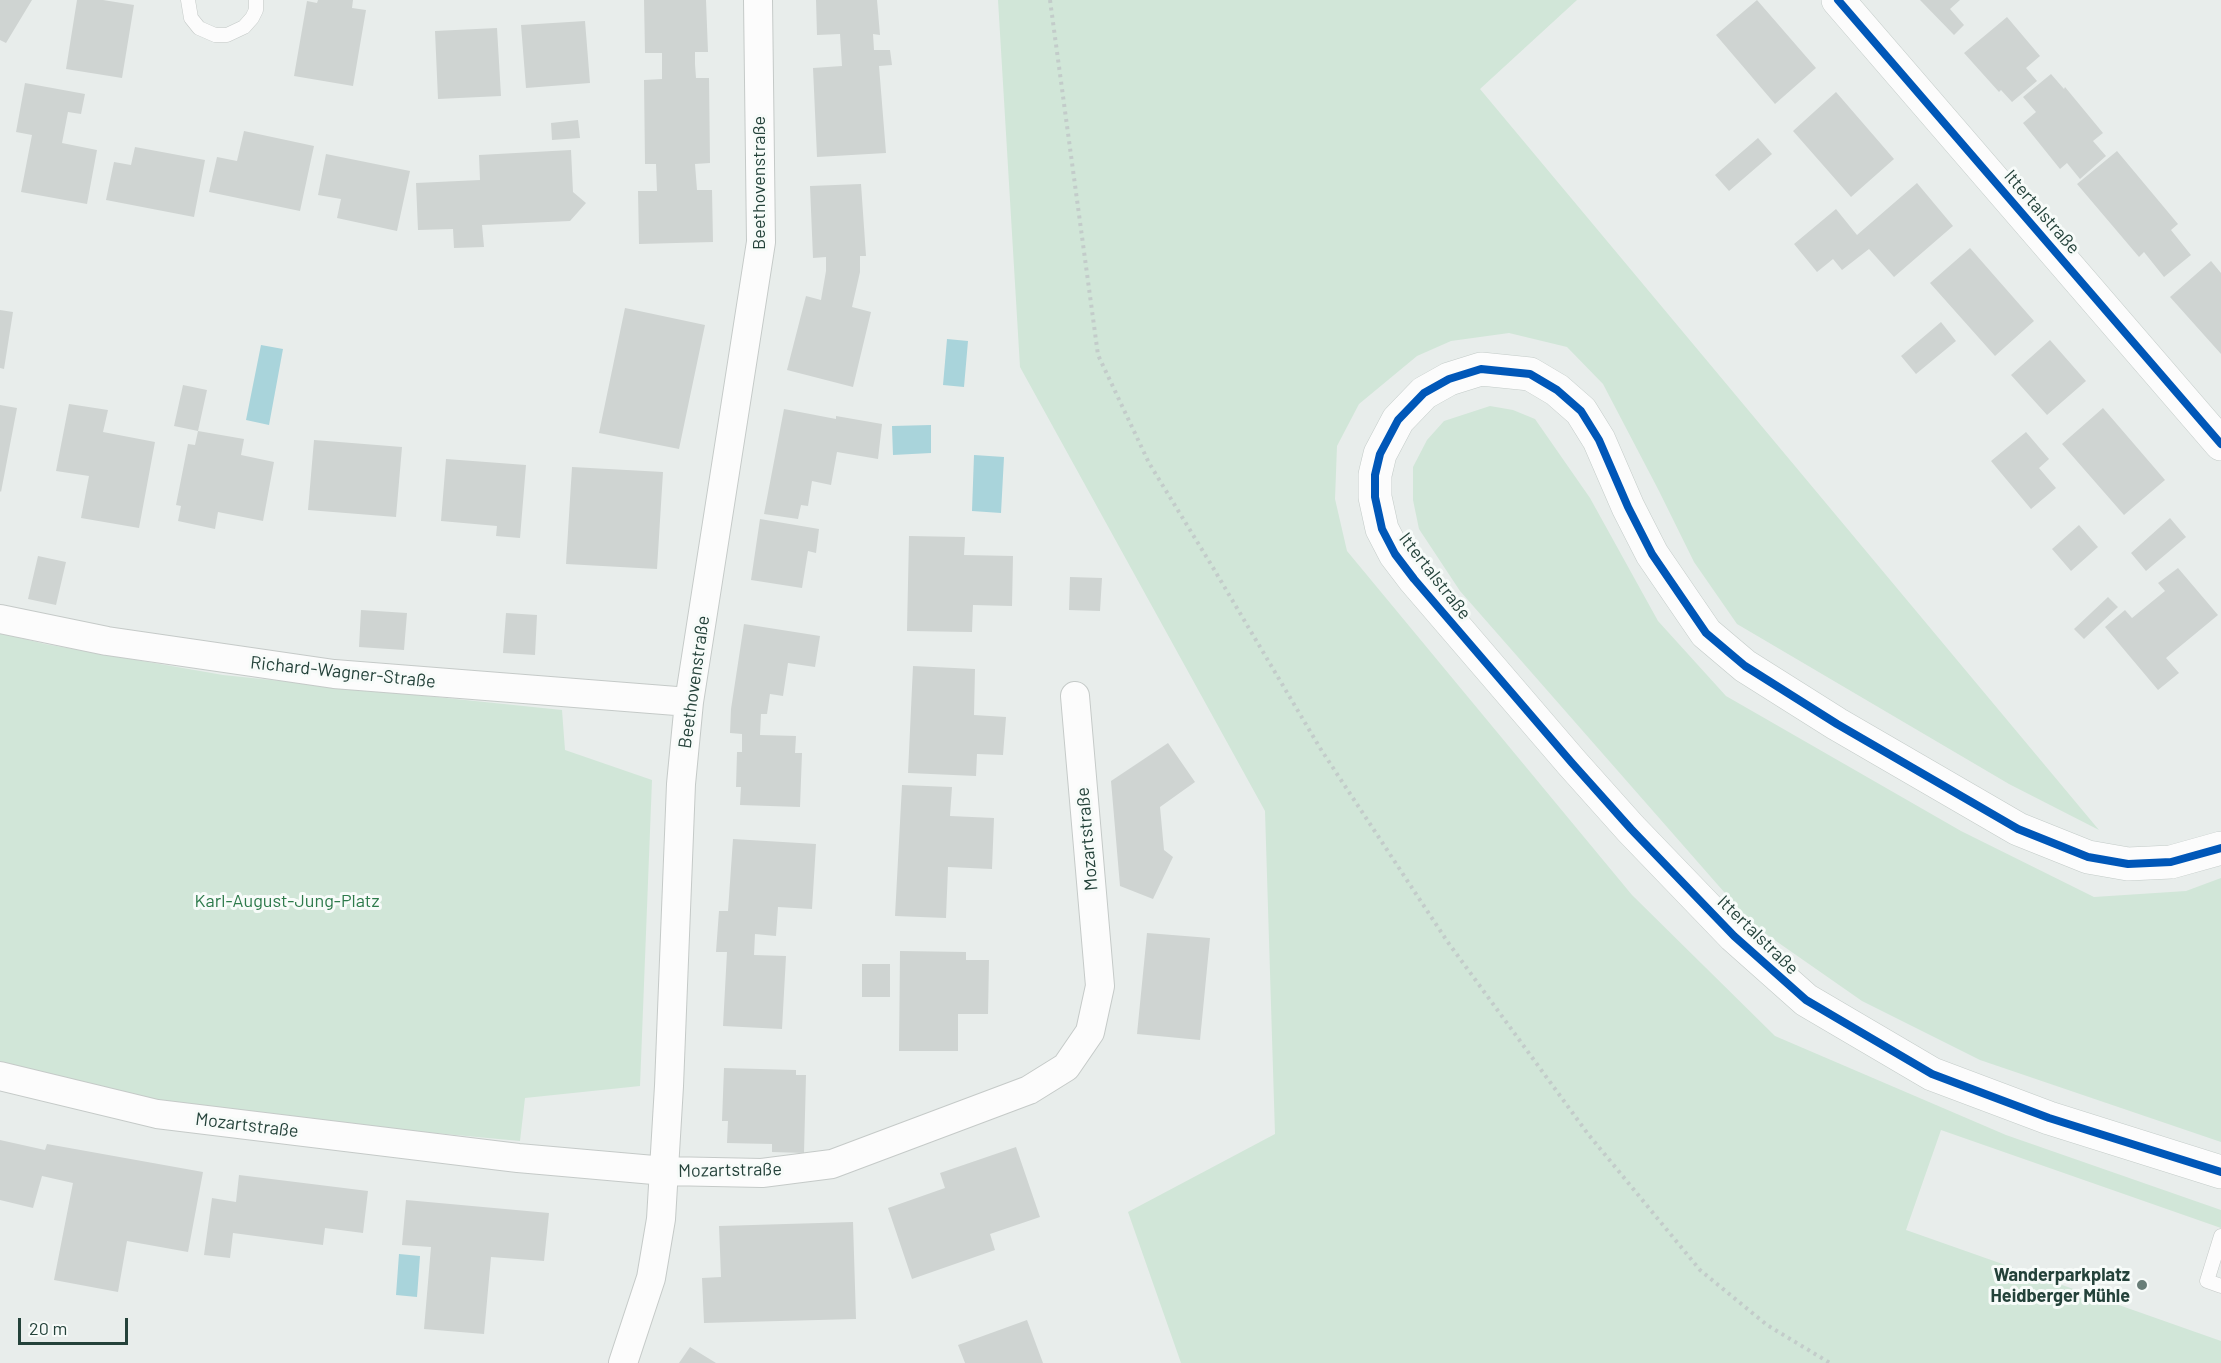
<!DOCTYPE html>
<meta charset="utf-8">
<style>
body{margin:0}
#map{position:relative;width:2221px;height:1363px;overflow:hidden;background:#e8edeb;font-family:Barlow,sans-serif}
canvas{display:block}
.scale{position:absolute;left:18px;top:1318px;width:110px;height:27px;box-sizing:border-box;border:3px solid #24423a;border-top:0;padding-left:8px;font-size:18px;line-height:21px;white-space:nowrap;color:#24423a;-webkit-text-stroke:4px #f7fbf9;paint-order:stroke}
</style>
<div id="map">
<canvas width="2221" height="1363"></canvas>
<div class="scale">20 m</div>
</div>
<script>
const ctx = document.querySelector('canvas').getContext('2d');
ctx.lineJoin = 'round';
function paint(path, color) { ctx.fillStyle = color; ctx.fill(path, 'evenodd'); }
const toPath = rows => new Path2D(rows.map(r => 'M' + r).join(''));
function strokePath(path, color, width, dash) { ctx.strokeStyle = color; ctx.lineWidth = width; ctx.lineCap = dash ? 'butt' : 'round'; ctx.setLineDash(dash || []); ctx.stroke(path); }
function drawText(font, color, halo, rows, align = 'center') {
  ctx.font = font + ' Barlow,sans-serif'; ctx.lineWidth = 6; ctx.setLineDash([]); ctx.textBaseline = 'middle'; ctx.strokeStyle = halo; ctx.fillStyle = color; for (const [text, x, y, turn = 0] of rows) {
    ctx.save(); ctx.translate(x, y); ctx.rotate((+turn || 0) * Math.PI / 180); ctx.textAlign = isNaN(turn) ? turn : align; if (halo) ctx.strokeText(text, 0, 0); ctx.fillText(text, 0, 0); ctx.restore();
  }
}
const green = toPath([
 [998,0,1577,0,1480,89,2099,830,2009,784,1737,624,1694,562,1659,491,1603,384,1567,347,1509,333,1451,341,1417,356,1359,404,1337,446,1335,499,1347,551,1632,895,1775,1036,2006,1135,2221,1210,2221,1228,1941,1130,1906,1230,2221,1341,2221,1363,1181,1363,1128,1212,1275,1134,1265,811,1020,367],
 [1490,406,1513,410,1535,419,1590,498,1658,621,1726,696,1961,831,2094,897,2186,891,2221,878,2221,1142,1980,1060,1862,1001,1753,925,1460,591,1419,529,1413,500,1413,467,1427,440,1444,421],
 [0,633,45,644,223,675,562,710,565,750,652,780,640,1086,525,1098,520,1141,252,1116,105,1092,0,1067]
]);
const water = toPath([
 [947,339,968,341,964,387,943,385],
 [261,345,283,349,269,425,246,420],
 [931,425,931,453,893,455,892,426],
 [974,455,1004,457,1001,513,972,511],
 [399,1254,420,1256,417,1297,396,1295]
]);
const building = toPath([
 [0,0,32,0,6,43,0,40],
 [77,0,103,0,134,5,122,78,66,69],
 [318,0,353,0,352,8,366,10,353,86,294,76,307,1,317,3],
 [644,0,706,0,708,52,695,52,695,64,696,78,709,78,710,163,695,164,697,190,712,190,713,242,639,244,638,191,657,191,656,164,645,164,644,80,662,79,662,53,645,53],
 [816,0,877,0,880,35,873,34,874,50,890,50,892,65,879,66,886,153,817,157,813,68,842,66,840,34,817,35],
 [1757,0,1816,68,1775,104,1716,35],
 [1920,0,1960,0,1950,9,1964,25,1954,35],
 [2007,17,2040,56,2026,68,2037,81,2012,102,2001,90,1999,92,1964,53],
 [585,21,590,83,526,88,521,25],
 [497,28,501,96,438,99,435,31],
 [2051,74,2064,89,2065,87,2103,133,2093,141,2106,156,2080,179,2067,163,2060,169,2023,123,2036,112,2023,97],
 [25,83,85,94,81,114,68,112,62,143,97,150,87,204,21,192,32,135,16,132],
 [1836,92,1894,159,1851,197,1793,131],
 [578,120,580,138,552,140,551,123],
 [244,131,314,146,300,211,209,192,217,157,237,161],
 [1758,138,1772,154,1729,191,1715,175],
 [135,147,205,160,194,217,106,200,114,162,131,165],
 [571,150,573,192,586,203,570,221,482,225,484,247,454,248,453,229,418,230,416,183,480,180,479,155],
 [2117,151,2178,224,2171,230,2191,255,2164,277,2144,252,2139,257,2077,184],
 [326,154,410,171,397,231,337,218,341,199,318,195],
 [1917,183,1953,226,1894,277,1869,249,1842,270,1833,259,1817,272,1794,244,1836,209,1857,235],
 [861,184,866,256,860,256,860,272,852,307,871,312,853,387,787,370,806,296,821,300,826,271,826,257,813,258,810,186],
 [1970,248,2034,321,1995,356,1930,283],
 [2211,261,2221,273,2221,354,2170,297],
 [625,308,705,325,679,449,599,433],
 [0,310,13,312,4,369,0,368],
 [1941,322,1956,341,1916,374,1901,356],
 [2050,340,2086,381,2047,415,2011,375],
 [183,385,207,390,198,431,174,426],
 [69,404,108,410,103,432,155,442,139,528,81,518,89,476,56,471],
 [0,405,17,408,1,492,0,491],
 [2103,408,2165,480,2124,515,2062,444],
 [784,409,836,419,836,416,882,424,878,459,837,452,831,485,812,481,808,506,801,505,798,519,764,514],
 [198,431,244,439,241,455,274,462,263,521,218,512,215,529,178,521,181,506,176,505,188,444,195,445],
 [2026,432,2049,459,2039,468,2056,488,2031,509,1991,461],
 [314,440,402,447,396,517,308,510],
 [446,459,526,465,520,538,496,536,497,526,441,521],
 [572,467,663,472,657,569,566,564],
 [2170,518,2186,537,2146,571,2131,553],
 [760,519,819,529,816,553,808,551,802,588,751,580],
 [2079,525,2098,547,2071,571,2052,549],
 [909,536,965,537,964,555,1013,556,1012,606,973,605,972,632,907,631],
 [38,556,66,562,56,605,28,599],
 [2178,568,2218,615,2166,658,2179,673,2158,690,2105,627,2125,610,2132,618,2165,591,2158,583],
 [1070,577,1102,578,1100,611,1069,610],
 [2108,597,2118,607,2084,639,2074,629],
 [361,610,407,613,404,650,359,647],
 [506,613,537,615,535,655,503,653],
 [744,624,820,636,815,667,788,663,783,696,770,694,767,714,761,714,760,735,796,736,795,753,802,753,800,807,740,805,741,787,736,787,737,752,742,752,742,734,730,733,731,709],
 [913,666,975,669,974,715,1006,717,1003,755,977,754,976,776,908,773],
 [1168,743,1195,782,1160,807,1164,850,1173,857,1153,899,1120,886,1111,781],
 [902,785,952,787,950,816,994,818,992,869,948,867,946,918,895,916],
 [733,839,816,844,812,909,778,907,776,936,755,934,754,955,786,956,782,1029,723,1026,727,952,716,952,719,911,728,911],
 [1147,933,1210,938,1200,1040,1137,1034],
 [900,951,966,952,966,960,989,960,988,1014,958,1014,958,1051,899,1051],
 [862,964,890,964,890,997,862,997],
 [724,1068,796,1070,796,1075,806,1075,804,1153,772,1152,772,1144,727,1143,728,1121,722,1121],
 [0,1140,45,1150,47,1144,203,1172,188,1252,127,1241,118,1292,54,1280,73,1183,42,1176,33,1208,0,1200],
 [1016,1147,1040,1217,990,1234,995,1250,912,1279,888,1208,945,1188,940,1173],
 [239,1175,368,1191,363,1233,325,1228,323,1245,233,1233,230,1258,204,1255,212,1198,236,1202],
 [406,1200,549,1213,544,1261,491,1257,484,1334,424,1329,431,1247,402,1245],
 [853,1222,856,1319,704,1323,702,1278,721,1277,719,1226],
 [1027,1320,1043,1363,965,1363,958,1345],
 [690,1347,716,1363,679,1363]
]);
const path = toPath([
 [1050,0,1098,355,1149,463,1212,566,1320,748,1447,941,1588,1134,1700,1270,1767,1325,1830,1363]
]);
const lane = toPath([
 [188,0,191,18,199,28,215,35,227,35,244,27,252,18,256,10,256,0],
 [2221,1236,2207,1281,2221,1286]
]);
const street = toPath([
 [0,619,107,641,334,674,689,702],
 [0,1076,157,1114,518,1158,665,1171,762,1173,832,1164,1029,1090,1066,1067,1090,1032,1100,986,1075,696],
 [623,1363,651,1278,661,1219,669,1086,681,784,689,702,761,242,758,0]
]);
const secondary = toPath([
 [1838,0,2221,444],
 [2221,848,2171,862,2128,864,2088,857,2018,829,1837,724,1745,666,1706,633,1652,554,1628,507,1599,440,1581,411,1557,390,1530,374,1481,369,1449,379,1424,393,1398,420,1380,454,1375,475,1375,497,1382,529,1395,554,1414,579,1572,763,1631,829,1734,936,1806,1000,1932,1074,2049,1118,2221,1172]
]);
const cycleway = toPath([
 [1838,0,2221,444],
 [2221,848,2171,862,2128,864,2088,857,2018,829,1837,724,1745,666,1706,633,1652,554,1628,507,1599,440,1581,411,1557,390,1530,374,1481,369,1449,379,1424,393,1398,420,1380,454,1375,475,1375,497,1382,529,1395,554,1414,579,1572,763,1631,829,1734,936,1806,1000,1932,1074,2049,1118,2221,1172]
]);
const markers = [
 [2142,1285,6,"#697e78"]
];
const streetNames = [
 ["Beethovenstraße",759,183,-90],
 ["Ittertalstraße",2042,212,49],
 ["Ittertalstraße",1435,576,52],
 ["Richard-Wagner-Straße",343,672,6],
 ["Beethovenstraße",694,682,-82],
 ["Mozartstraße",1087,839,-95],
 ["Ittertalstraße",1758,935,44],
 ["Mozartstraße",247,1125,7],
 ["Mozartstraße",730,1170,-1]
];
const parkNames = [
 ["Karl-August-Jung-Platz",287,901]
];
const poiNames = [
 ["Wanderparkplatz",2130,1275],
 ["Heidberger Mühle",2130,1296]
];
paint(green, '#d1e6d8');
paint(water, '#a9d4db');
paint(building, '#cfd4d2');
strokePath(lane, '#c5cac8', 15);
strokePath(street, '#c5cac8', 30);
strokePath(secondary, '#c3cbc8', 34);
strokePath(path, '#c3ccca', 4, [3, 4.5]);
strokePath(lane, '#fcfcfc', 14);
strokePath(street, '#fcfcfc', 28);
strokePath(secondary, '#fcfcfc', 33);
strokePath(cycleway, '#0057b8', 8);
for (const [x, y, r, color] of markers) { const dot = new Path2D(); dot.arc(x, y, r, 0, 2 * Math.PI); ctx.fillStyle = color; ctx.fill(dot); strokePath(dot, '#f7fbf9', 2); }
drawText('18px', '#24423a', '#f7fbf9', streetNames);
drawText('18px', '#2d7a4b', '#f7fbf9', parkNames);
drawText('bold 18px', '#24423a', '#f7fbf9', poiNames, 'right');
</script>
